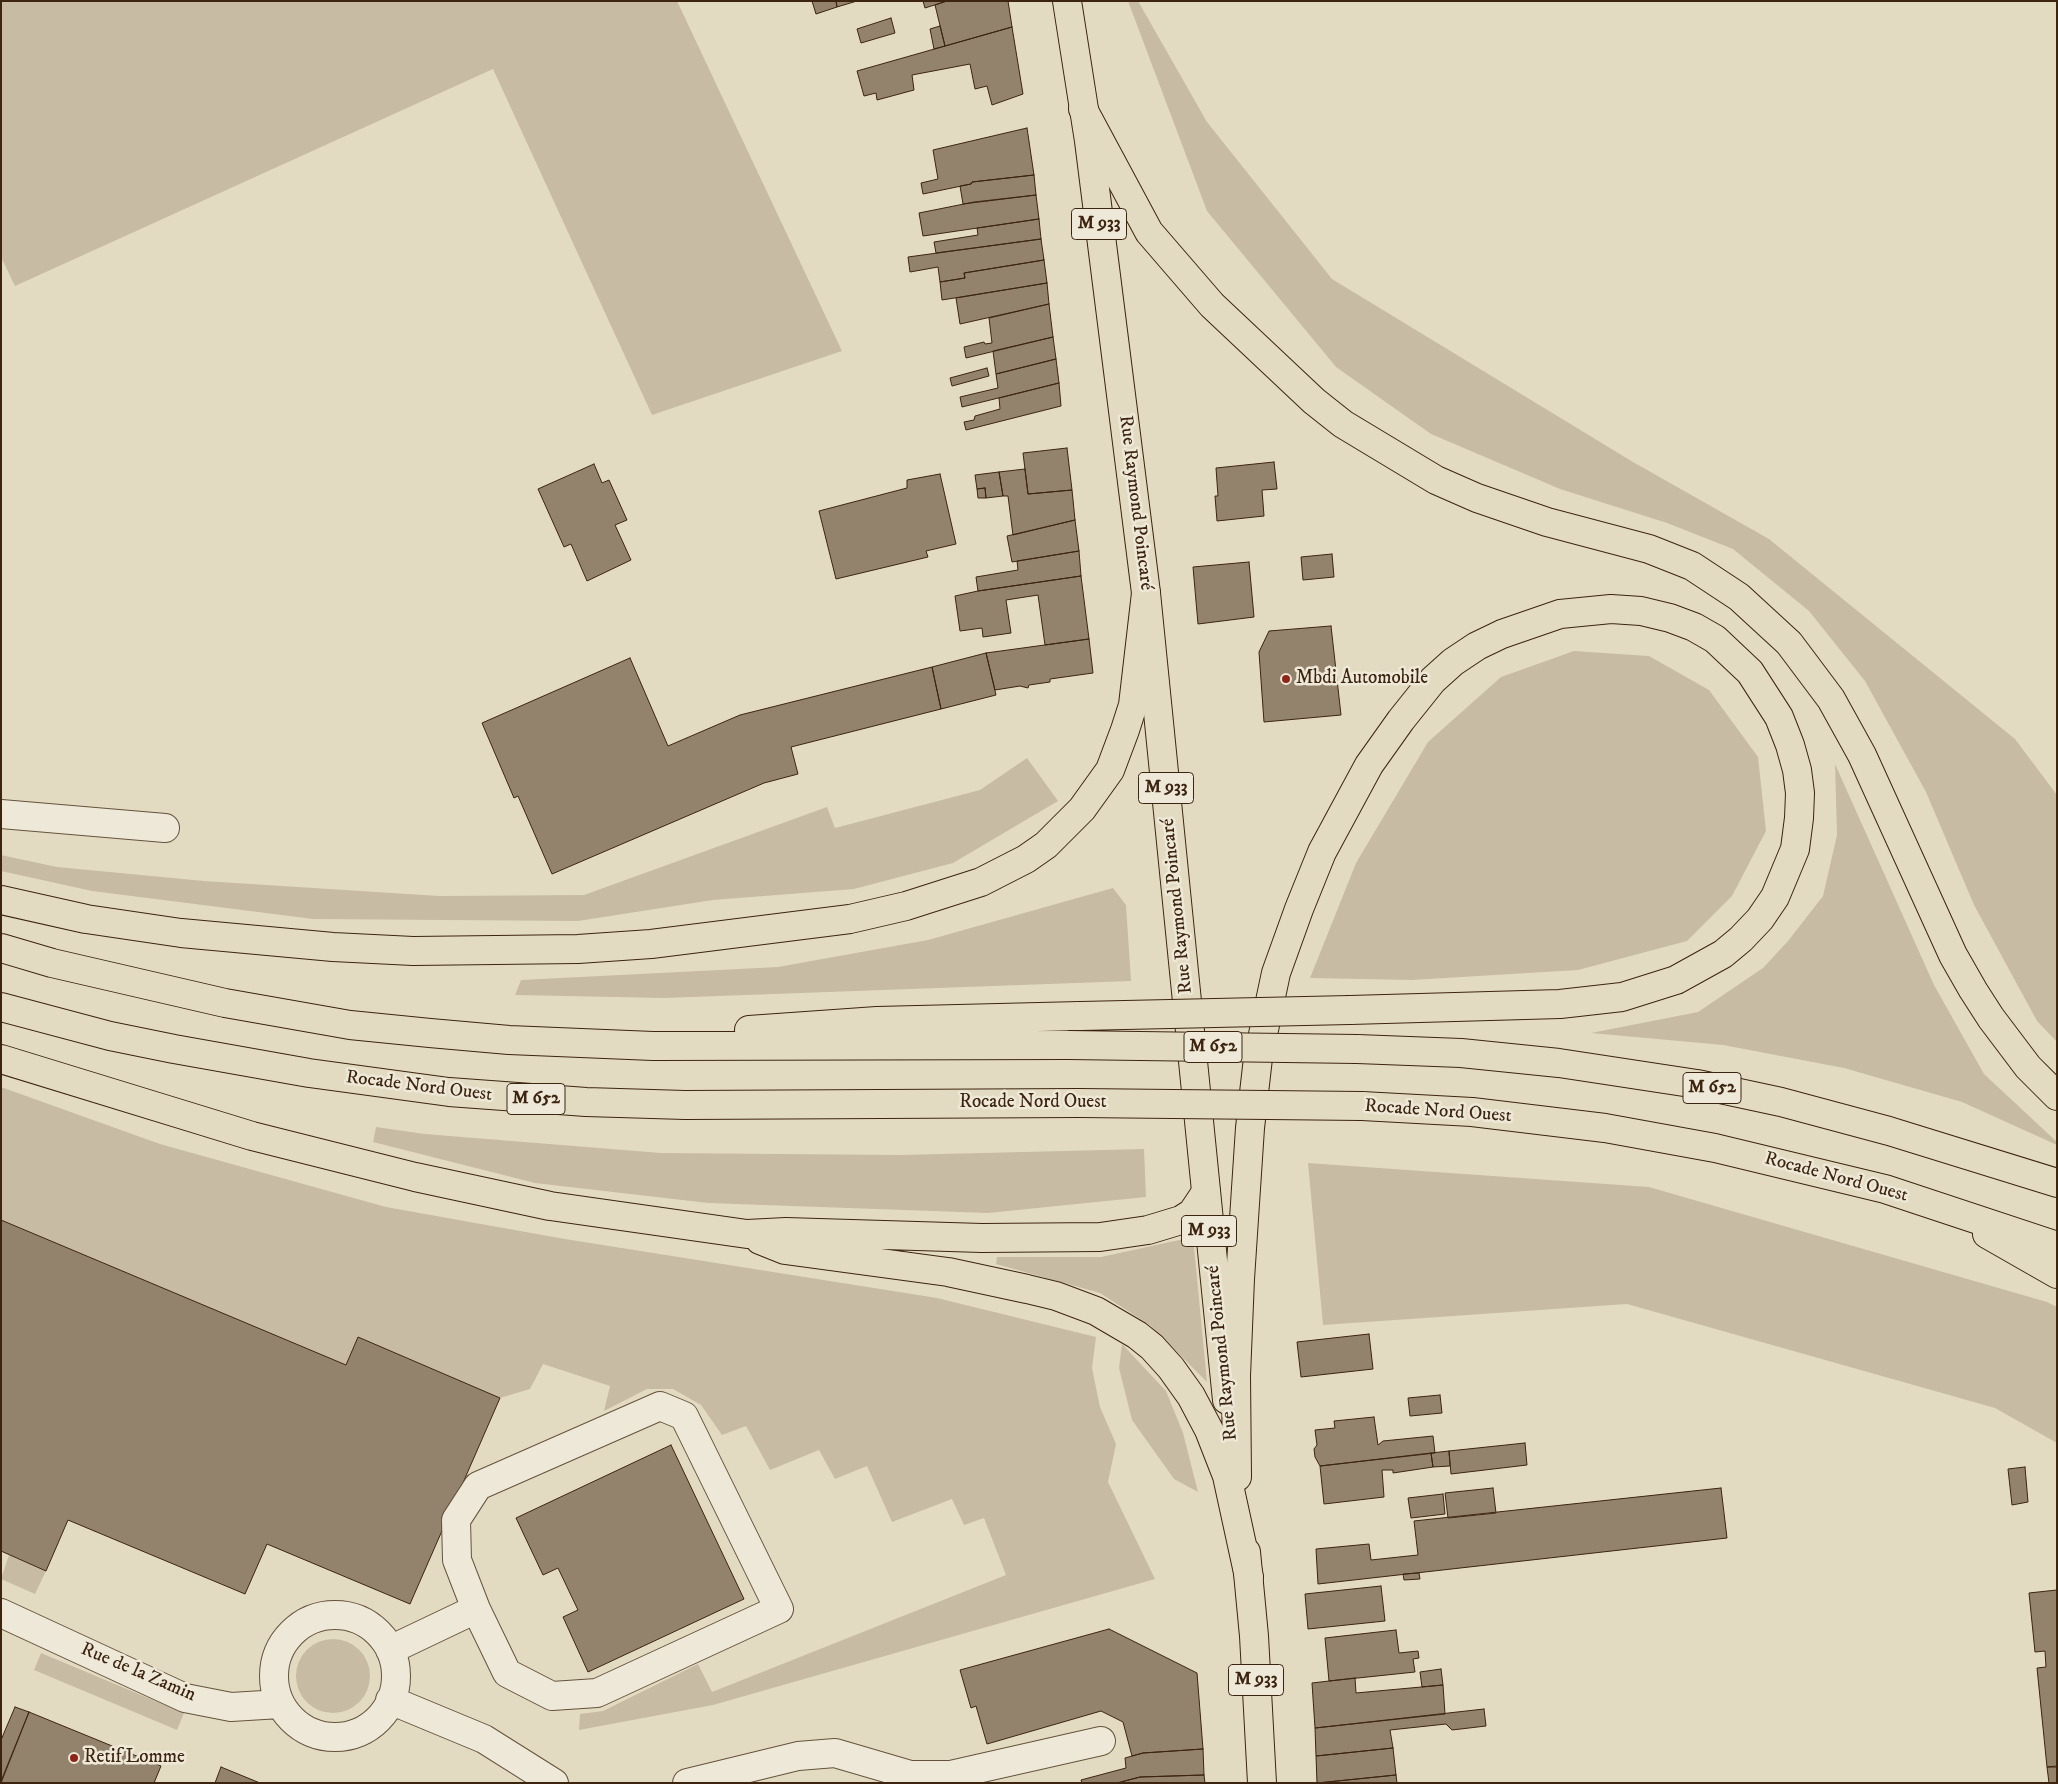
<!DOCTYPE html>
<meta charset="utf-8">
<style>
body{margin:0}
#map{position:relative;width:2058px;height:1784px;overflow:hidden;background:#e3dbc1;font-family:"IM FELL DW Pica",serif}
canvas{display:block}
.frame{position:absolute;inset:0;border:2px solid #3d240f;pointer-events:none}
</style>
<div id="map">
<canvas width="2058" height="1784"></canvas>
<div class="frame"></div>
</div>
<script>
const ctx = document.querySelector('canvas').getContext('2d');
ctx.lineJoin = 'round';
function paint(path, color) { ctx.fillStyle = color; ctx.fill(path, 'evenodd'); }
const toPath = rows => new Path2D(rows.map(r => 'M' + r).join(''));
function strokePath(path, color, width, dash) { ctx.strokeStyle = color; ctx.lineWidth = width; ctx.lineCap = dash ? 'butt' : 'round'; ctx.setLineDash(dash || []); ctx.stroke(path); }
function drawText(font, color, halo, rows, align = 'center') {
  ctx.font = font + ' "IM FELL DW Pica",serif'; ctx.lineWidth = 5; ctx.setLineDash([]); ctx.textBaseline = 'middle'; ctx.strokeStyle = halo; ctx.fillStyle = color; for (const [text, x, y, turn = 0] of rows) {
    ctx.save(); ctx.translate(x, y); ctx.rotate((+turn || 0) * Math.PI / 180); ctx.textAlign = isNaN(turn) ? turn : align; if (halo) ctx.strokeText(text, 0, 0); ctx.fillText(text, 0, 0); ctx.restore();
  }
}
const green = toPath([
 [1,1,677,1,842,351,652,415,493,69,15,286,1,257],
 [1128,1,1138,1,1207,122,1332,279,1633,462,1769,539,2015,739,2057,795,2057,1042,2037,1021,1974,905,1926,792,1865,681,1809,611,1733,549,1667,523,1560,489,1431,434,1336,367,1207,211],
 [1574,651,1649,656,1709,690,1758,757,1766,831,1732,896,1687,941,1578,970,1412,980,1310,978,1356,863,1428,742,1501,677],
 [1027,758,1058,801,953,863,854,889,713,900,578,921,313,919,92,891,1,871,1,855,57,867,204,881,439,896,584,895,827,807,835,828,980,790],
 [1835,764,1934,985,1984,1074,2057,1142,2057,1145,1962,1102,1844,1068,1723,1045,1591,1033,1698,1012,1763,968,1788,941,1823,896,1837,835],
 [1113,888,1126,905,1131,981,664,998,515,995,521,980,778,967,928,940],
 [1,1087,160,1144,386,1207,565,1239,937,1298,1096,1337,1092,1368,1100,1407,1116,1444,1108,1482,1155,1579,713,1705,579,1730,580,1714,603,1711,698,1664,712,1692,1006,1575,984,1518,964,1525,952,1499,892,1522,867,1466,835,1479,819,1450,770,1470,746,1426,722,1435,701,1405,673,1389,647,1389,604,1411,610,1386,543,1364,530,1389,500,1398,358,1337,346,1365,1,1220],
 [376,1127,425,1134,661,1153,901,1155,1144,1149,1146,1197,988,1213,708,1203,535,1183,373,1142],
 [1308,1163,1649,1187,2047,1302,2057,1307,2057,1443,1995,1408,1627,1304,1323,1325],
 [1193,1237,1207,1382,1151,1326,1100,1293,996,1264,997,1257,1101,1257],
 [1122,1344,1166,1391,1183,1433,1198,1492,1174,1479,1132,1420,1119,1368],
 [9,1555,46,1571,35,1594,1,1579],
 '296 1676a37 37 0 1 1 74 0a37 37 0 1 1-74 0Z',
 [41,1653,184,1713,177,1730,34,1670]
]);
const building = toPath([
 [812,1,836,1,837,7,816,14,812,1],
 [836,1,857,1,837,7,836,1],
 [923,1,947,1,925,8,923,1],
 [947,1,1008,1,1012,27,945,46,935,5,947,1],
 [891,18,895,33,861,43,857,29,891,18],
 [940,26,945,46,934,49,930,29,940,26],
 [1012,27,1023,94,992,105,987,86,975,89,970,64,912,75,914,90,877,100,876,93,864,96,857,71,1012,27],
 [1027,128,1034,175,972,182,971,184,923,194,921,183,938,179,933,150,1027,128],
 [1034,175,1036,195,963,204,960,186,971,184,972,182,1034,175],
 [1036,195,1039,219,923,236,919,213,974,202,1036,195],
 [1039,219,1041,239,936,253,934,242,978,235,977,228,1039,219],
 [1041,239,1044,260,964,273,965,278,940,282,938,267,910,272,908,257,1041,239],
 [1044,260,1047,283,942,300,940,282,965,278,964,273,1044,260],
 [1047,283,1049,304,960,324,956,298,1047,283],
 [1049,304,1053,337,966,358,964,347,984,342,985,344,992,343,989,318,1049,304],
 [1053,337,1056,359,996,374,993,351,1053,337],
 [1056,359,1059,383,962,407,960,397,998,388,996,374,1056,359],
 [987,368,989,376,952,386,950,378,987,368],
 [1059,383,1061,406,966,430,964,422,974,420,975,416,1000,409,999,398,1059,383],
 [1067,448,1072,490,1028,494,1023,453,1067,448],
 [1274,462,1277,489,1262,490,1264,516,1217,521,1215,496,1218,496,1216,468,1274,462],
 [594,464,602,483,609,480,627,520,615,525,631,560,587,581,571,544,564,547,538,489,594,464],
 [1025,469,1028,494,1072,490,1075,520,1013,535,1008,496,1003,496,999,472,1025,469],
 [999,472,1003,496,986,498,985,488,977,489,975,475,999,472],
 [940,474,956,544,926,551,928,557,836,579,819,511,907,488,907,480,940,474],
 [985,488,986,498,978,498,977,489,985,488],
 [1075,520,1079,551,1012,562,1007,536,1075,520],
 [1079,551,1081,576,978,591,976,577,1018,570,1017,561,1079,551],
 [1332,554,1334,577,1303,580,1301,557,1332,554],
 [1249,562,1254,617,1198,624,1193,567,1249,562],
 [1081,576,1089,639,1045,645,1038,595,1006,600,1011,633,983,637,982,628,960,631,955,596,978,591,1081,576],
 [1331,626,1341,715,1264,722,1259,652,1269,631,1331,626],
 [1089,639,1093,673,1050,679,1050,682,1029,685,1028,688,1020,686,995,690,986,653,1089,639],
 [986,653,996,695,941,709,932,667,986,653],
 [630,658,668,746,740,715,932,667,941,709,791,747,798,774,764,783,552,874,518,796,514,798,482,723,630,658],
 [1,1220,346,1365,358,1337,500,1398,410,1604,267,1544,245,1594,68,1520,46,1571,1,1551,1,1220],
 [1369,1334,1373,1369,1301,1377,1297,1342,1369,1334],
 [1440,1395,1442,1413,1410,1416,1408,1398,1440,1395],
 [1374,1417,1378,1445,1383,1441,1433,1436,1435,1453,1320,1466,1315,1457,1314,1449,1317,1445,1315,1430,1335,1428,1334,1421,1374,1417],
 [1525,1443,1527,1465,1451,1474,1449,1451,1525,1443],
 [671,1445,744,1599,588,1672,563,1617,578,1610,558,1568,543,1575,516,1518,671,1445],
 [1449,1451,1450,1466,1433,1467,1431,1453,1449,1451],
 [1431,1453,1433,1467,1393,1473,1393,1470,1382,1470,1384,1497,1324,1504,1320,1466,1431,1453],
 [2025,1467,2028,1502,2012,1505,2008,1469,2025,1467],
 [1493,1488,1496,1513,1448,1518,1445,1493,1493,1488],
 [1721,1488,1727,1538,1318,1584,1316,1549,1369,1544,1371,1560,1418,1555,1414,1521,1721,1488],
 [1443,1494,1445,1514,1411,1518,1408,1498,1443,1494],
 [1419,1573,1420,1579,1404,1580,1403,1574,1419,1573],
 [1381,1586,1385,1621,1308,1629,1305,1594,1381,1586],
 [2057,1590,2057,1767,2047,1767,2037,1668,2046,1667,2045,1651,2035,1652,2029,1593,2057,1590],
 [1109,1629,1197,1673,1203,1749,1143,1753,1132,1756,1123,1722,1101,1711,987,1744,976,1706,971,1708,960,1670,1109,1629],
 [1396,1630,1399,1653,1418,1651,1419,1658,1413,1659,1415,1672,1329,1681,1325,1638,1396,1630],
 [1441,1669,1443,1685,1422,1687,1420,1672,1441,1669],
 [1355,1678,1356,1693,1443,1685,1445,1714,1315,1728,1312,1683,1355,1678],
 [15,1707,29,1712,1,1781,1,1740,15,1707],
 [1484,1709,1486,1726,1452,1730,1446,1724,1390,1730,1393,1748,1316,1756,1315,1728,1484,1709],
 [29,1712,161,1766,154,1783,1,1783,29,1712],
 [1393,1748,1396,1775,1317,1783,1316,1756,1393,1748],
 [1203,1749,1204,1775,1140,1777,1117,1783,1082,1783,1081,1780,1126,1768,1125,1758,1143,1753,1203,1749],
 [2057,1766,2057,1783,2049,1783,2047,1767,2057,1766],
 [221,1767,260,1783,215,1783,221,1767],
 [1204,1775,1205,1783,1117,1783,1140,1777,1204,1775],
 [1396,1775,1397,1783,1318,1783,1396,1775]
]);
const minor = toPath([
 [1,814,165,828],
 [1,1613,185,1698,231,1707,280,1704],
 '274 1676a61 61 0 1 1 122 0a61 61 0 1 1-122 0Z',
 [390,1650,476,1609,507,1673,552,1696,597,1693,779,1609,684,1416,660,1406,478,1486,456,1520,457,1560,476,1609],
 [390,1700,484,1739,554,1783],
 [687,1783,798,1756,835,1753,910,1775,951,1775,1101,1741]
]);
const major = toPath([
 [1067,1,1089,141,1146,593,1227,1400],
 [1246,1552,1254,1636,1262,1783]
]);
const highway = toPath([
 [1083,109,1149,232,1212,305,1314,401,1343,424,1436,480,1477,498,1547,522,1649,549,1692,566,1739,597,1789,643,1831,699,1862,755,1953,955,1973,990,1991,1018,2028,1067,2057,1096],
 [1,900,86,919,181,933,333,947,413,951,578,949,651,944,850,919,906,906,981,882,1026,859,1046,845,1082,809,1110,770,1125,730,1133,705,1146,593],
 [1,948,52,963,225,1003,350,1025,430,1033,509,1040,653,1046,1068,1045],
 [1,1007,110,1036,174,1049,309,1073,449,1092,586,1102,685,1105,1079,1103],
 [749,1030,877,1021,1080,1016],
 [1357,1049,1461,1053,1559,1063,1697,1084,1781,1102,1889,1131,2057,1183],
 [1,1059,252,1136,415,1177,550,1206,747,1234,786,1232,982,1238,1100,1237,1148,1230,1181,1220,1192,1213,1206,1192],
 [1362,1106,1472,1112,1605,1128,1715,1148,1885,1189,2057,1246],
 [1987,1234,2057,1274],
 [760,1240,785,1250,948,1272,1027,1289,1056,1296,1096,1311,1137,1335,1152,1347,1171,1368,1191,1396,1209,1430,1227,1476,1249,1577],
 [1237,1477,1236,1376,1240,1279,1250,1128,1258,1058,1276,973,1299,909,1322,852,1369,765,1401,720,1433,680,1453,662,1477,646,1502,634,1560,614,1611,609,1641,611,1670,618,1694,627,1715,639,1750,672,1779,717,1790,745,1797,770,1800,793,1799,818,1795,849,1775,897,1760,919,1741,939,1723,954,1676,980,1622,997,1560,1004,1350,1010]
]);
const highwayBridge = toPath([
 [1080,1016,1350,1010],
 [1068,1045,1357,1049],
 [1079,1103,1362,1106]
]);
const markers = [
 [1286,679,5,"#8f2418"],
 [74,1758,5,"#8f2418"]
];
const shields = [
 [1099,224,55],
 [1166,788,55],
 [1213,1047,58],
 [1712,1088,58],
 [536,1099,58],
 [1209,1231,55],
 [1256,1680,55]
];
const shieldNames = [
 ["M 933",1099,224],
 ["M 933",1166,788],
 ["M 652",1213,1047],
 ["M 652",1712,1088],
 ["M 652",536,1099],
 ["M 933",1209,1231],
 ["M 933",1256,1680]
];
const streetNames = [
 ["Rue Raymond Poincaré",1135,503,83],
 ["Rue Raymond Poincaré",1178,906,-96],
 ["Rocade Nord Ouest",419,1087,7],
 ["Rocade Nord Ouest",1033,1103],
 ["Rocade Nord Ouest",1438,1112,4],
 ["Rocade Nord Ouest",1836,1178,15],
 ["Rue Raymond Poincaré",1223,1353,-96],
 ["Rue de la Zamin",138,1673,23]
];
const poiNames = [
 ["Mbdi Automobile",1296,679],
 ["Retif Lomme",84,1758]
];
paint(green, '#c7bca3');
paint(building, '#93836c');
strokePath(building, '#3d240f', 1);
strokePath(minor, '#66523c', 30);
strokePath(major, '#3d240f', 30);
strokePath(highway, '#3d240f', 30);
strokePath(minor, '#ede8d7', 28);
strokePath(major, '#e3dbc1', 28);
strokePath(highway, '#e3dbc1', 28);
strokePath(highwayBridge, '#3d240f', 30, []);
strokePath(highwayBridge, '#e3dbc1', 28);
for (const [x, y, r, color] of markers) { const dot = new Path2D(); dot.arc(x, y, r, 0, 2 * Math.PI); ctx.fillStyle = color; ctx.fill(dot); strokePath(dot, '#ede8d7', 2); }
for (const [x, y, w] of shields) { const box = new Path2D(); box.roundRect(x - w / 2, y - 15.5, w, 31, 4); ctx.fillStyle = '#ede8d7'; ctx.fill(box); strokePath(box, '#3d240f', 1); }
drawText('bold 18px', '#3d240f', null, shieldNames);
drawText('19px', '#3d240f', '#ede8d7', streetNames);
drawText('19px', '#3d240f', '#ede8d7', poiNames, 'left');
</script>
